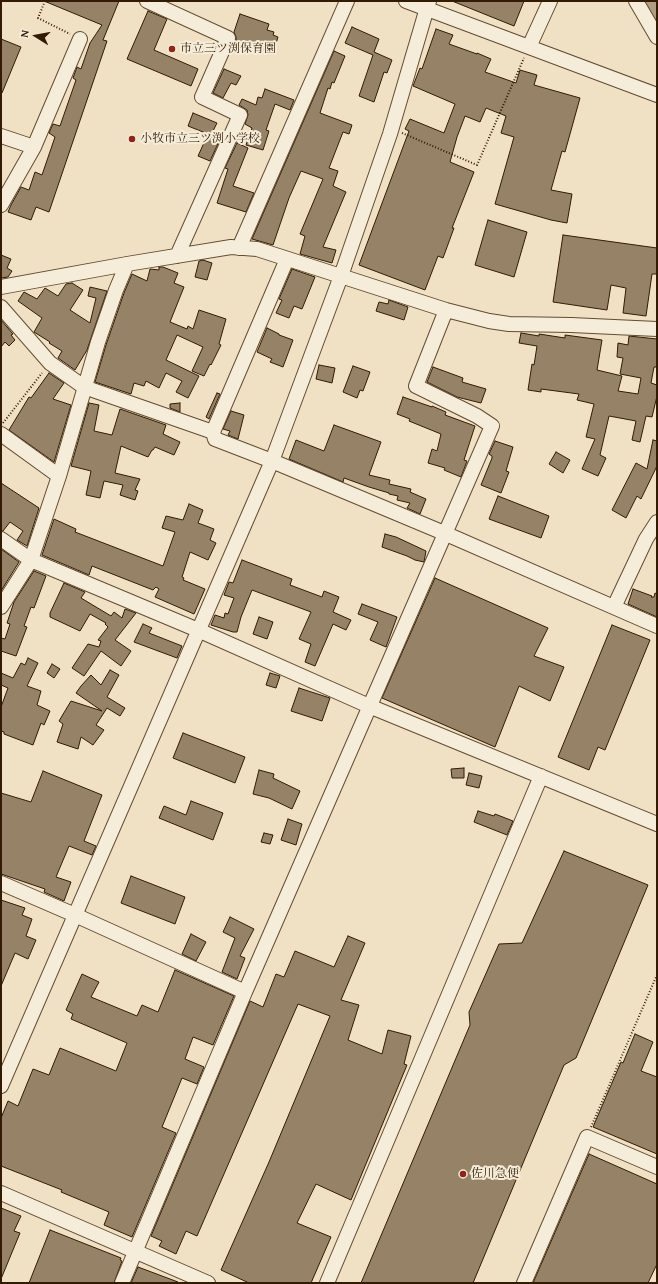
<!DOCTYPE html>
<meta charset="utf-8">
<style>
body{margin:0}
#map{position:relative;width:658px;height:1284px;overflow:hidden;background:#f0e1c4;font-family:"Gentium Book Plus",serif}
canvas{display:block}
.frame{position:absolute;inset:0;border:2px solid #321b02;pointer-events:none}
.north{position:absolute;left:16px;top:16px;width:40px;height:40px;-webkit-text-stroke:3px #f5ecd9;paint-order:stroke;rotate:281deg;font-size:11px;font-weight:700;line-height:16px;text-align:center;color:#321b02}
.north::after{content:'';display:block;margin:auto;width:14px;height:18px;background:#321b02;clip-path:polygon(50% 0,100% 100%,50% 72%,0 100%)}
</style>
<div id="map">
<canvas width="658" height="1284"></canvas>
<div class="frame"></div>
<div class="north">N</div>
</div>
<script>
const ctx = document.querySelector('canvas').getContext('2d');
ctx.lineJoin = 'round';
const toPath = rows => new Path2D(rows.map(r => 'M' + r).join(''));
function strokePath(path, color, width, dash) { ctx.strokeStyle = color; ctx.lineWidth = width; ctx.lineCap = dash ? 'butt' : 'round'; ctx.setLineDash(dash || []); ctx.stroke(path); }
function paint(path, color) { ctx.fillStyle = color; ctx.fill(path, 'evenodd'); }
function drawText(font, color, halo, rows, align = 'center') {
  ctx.font = font + ' "Gentium Book Plus","Noto Serif JP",serif'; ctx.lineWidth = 4; ctx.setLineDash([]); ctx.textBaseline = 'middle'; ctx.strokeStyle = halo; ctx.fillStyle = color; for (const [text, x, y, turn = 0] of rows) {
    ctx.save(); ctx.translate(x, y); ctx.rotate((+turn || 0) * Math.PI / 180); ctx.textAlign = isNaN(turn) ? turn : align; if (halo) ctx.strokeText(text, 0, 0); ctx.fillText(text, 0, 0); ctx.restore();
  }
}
const river = toPath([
 [650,1,657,13]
]);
const building = toPath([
 [44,1,119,1,103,40,107,41,49,212,36,207,31,220,8,212,11,205,21,187,29,190,35,172,42,175,55,137,49,133,53,124,60,126,76,80,73,78,77,67,81,69,90,43,102,25,44,1],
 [452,1,524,1,514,26,452,1],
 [148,11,167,19,154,50,198,69,191,86,127,59,148,11],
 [240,14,269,24,267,30,274,32,273,35,278,37,273,53,236,41,236,37,234,32,240,14],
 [352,27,379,39,374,52,392,60,387,73,384,72,374,102,359,96,373,55,345,43,352,27],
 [436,29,453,35,449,44,477,54,477,53,491,59,485,72,516,83,520,70,537,75,534,85,580,98,565,152,562,151,551,190,572,194,567,223,551,220,495,204,514,137,501,133,506,116,486,108,480,122,465,116,457,137,450,162,474,172,452,228,454,228,443,258,438,256,425,290,359,265,409,131,405,129,410,119,444,133,455,104,413,86,420,68,422,69,436,29],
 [1,39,21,47,2,93,1,93,1,39],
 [334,51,345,56,334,83,332,82,330,89,328,88,320,113,352,125,349,134,343,132,329,168,338,171,333,186,346,192,323,247,336,250,332,263,300,254,305,236,300,234,323,179,301,171,289,198,273,245,252,239,334,51],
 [224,69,241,76,236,85,231,83,223,98,213,93,224,69],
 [265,89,294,100,290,110,275,104,266,130,269,131,263,150,246,145,252,128,245,124,248,115,247,110,239,105,242,99,256,105,258,97,262,98,265,89],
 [193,113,217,123,213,131,222,135,210,161,198,156,208,134,188,126,193,113],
 [237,143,248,148,233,186,254,193,246,212,217,203,228,169,225,168,237,143],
 [488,220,527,232,514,277,475,265,488,220],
 [563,235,657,248,657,274,652,274,646,316,623,313,626,288,611,285,607,310,553,302,563,235],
 [1,255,11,259,7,268,12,271,8,277,1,278,1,255],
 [203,260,212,263,207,280,195,277,199,261,203,260],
 [159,267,163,267,178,273,174,283,184,287,170,322,187,329,188,326,193,329,199,310,226,319,219,344,221,345,211,365,210,364,204,376,192,371,203,347,177,335,166,360,199,376,188,398,176,392,182,381,166,373,159,388,146,381,144,386,134,383,131,394,95,382,106,345,124,293,132,274,147,281,150,269,159,270,159,267],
 [292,269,315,277,302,309,294,306,289,318,276,313,282,300,279,299,292,269],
 [72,283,83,290,70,310,90,323,96,298,88,296,90,287,107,291,87,350,75,370,58,358,62,351,49,343,50,342,34,332,42,318,18,301,24,292,37,299,45,288,58,296,66,284,72,283],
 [389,300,408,307,404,320,376,311,379,302,388,304,389,300],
 [1,320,13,334,11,335,15,340,9,346,5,342,1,347,1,320],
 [267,328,279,334,279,335,293,340,283,367,270,362,272,359,257,352,267,328],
 [521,333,539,336,539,334,565,338,565,335,602,340,597,370,622,376,618,391,638,394,641,378,620,374,623,358,617,357,618,343,628,345,629,336,657,339,657,367,654,367,651,383,657,385,657,396,652,417,646,416,640,442,632,440,636,421,609,416,600,455,606,458,598,476,582,469,595,439,586,437,594,404,577,400,579,394,541,389,541,392,528,390,532,364,534,365,537,346,519,343,521,333],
 [319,365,335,368,332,383,316,379,319,365],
 [353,366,370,372,363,391,360,390,357,398,343,392,353,366],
 [433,367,463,378,462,382,486,389,481,403,457,397,427,382,433,367],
 [49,373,64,383,53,399,71,405,54,462,9,430,29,397,31,398,49,373],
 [217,393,220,394,209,419,206,417,217,393],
 [403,397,432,407,432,406,446,412,445,415,475,426,464,460,467,461,461,477,444,470,445,468,428,463,432,449,437,451,441,434,409,421,410,419,397,414,403,397],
 [89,403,99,405,94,431,112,435,120,409,166,425,163,434,180,442,174,455,155,447,153,450,152,450,148,457,121,446,115,473,140,479,135,490,138,491,135,500,120,495,123,485,104,481,100,498,86,495,91,471,71,466,89,403],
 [180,403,180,412,170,408,170,404,180,403],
 [231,411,244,415,238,439,228,435,230,431,223,429,231,411],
 [334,425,381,442,369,475,390,480,389,484,411,489,410,492,426,499,420,514,407,508,410,503,397,500,398,496,389,494,389,493,369,487,344,478,343,482,289,459,296,440,324,451,334,425],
 [653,440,657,441,657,466,641,499,637,496,626,518,612,510,636,463,647,469,653,440],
 [495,441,513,447,506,471,509,472,501,493,481,485,492,458,492,456,489,454,495,441],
 [556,452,570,460,563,473,549,464,556,452],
 [1,483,39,508,27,546,17,540,23,531,10,522,3,531,1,531,1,483],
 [498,496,549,516,541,538,489,519,498,496],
 [189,504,203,510,198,523,214,529,210,540,216,543,208,560,190,552,182,577,184,578,183,580,205,589,194,614,155,597,159,589,156,587,153,590,92,566,89,575,42,555,54,519,76,529,75,532,163,566,175,532,162,528,166,516,183,520,189,504],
 [385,534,396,537,426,551,424,562,415,560,407,556,382,547,385,534],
 [1,549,19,562,1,591,1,549],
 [242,560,292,579,290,585,322,597,324,591,339,597,333,612,351,620,346,630,333,624,315,666,305,662,311,644,299,639,311,612,252,590,241,617,237,632,233,632,211,625,215,615,224,618,225,613,228,614,234,598,224,595,229,582,233,583,242,560],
 [34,571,46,576,34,608,31,607,24,626,27,627,16,656,1,651,1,638,5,639,10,624,7,623,14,602,34,571],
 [435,578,548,628,534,656,564,667,550,701,519,686,495,747,382,698,435,578],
 [64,583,85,592,81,598,111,616,114,612,122,618,125,609,136,613,115,640,131,651,121,666,101,651,84,676,72,668,88,644,99,647,101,641,98,640,108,627,105,624,106,623,90,614,80,631,50,617,50,613,64,583],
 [633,589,652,596,651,597,654,597,655,593,657,594,657,617,628,604,633,589],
 [362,604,397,617,386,647,370,640,378,622,358,614,362,604],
 [259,617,273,622,267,639,253,634,259,617],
 [143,624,152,628,149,633,182,646,177,658,134,642,143,624],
 [612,625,650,640,605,750,598,747,589,770,558,757,612,625],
 [28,658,38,663,27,686,41,691,37,705,50,711,44,725,41,723,33,745,4,734,4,732,1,731,1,707,8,688,1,685,1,673,13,678,21,663,25,665,28,658],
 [52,664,60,669,54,678,47,673,52,664],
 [110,670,119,675,107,697,125,708,120,716,107,708,96,725,104,730,93,745,81,737,78,749,57,742,63,724,59,721,71,701,102,711,76,693,81,686,91,675,101,685,110,670],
 [270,673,280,676,276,688,266,685,270,673],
 [299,688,330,698,322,721,291,711,299,688],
 [183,733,245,757,235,783,173,758,183,733],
 [464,768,464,778,452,778,451,769,464,768],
 [259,770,274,774,273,778,300,791,292,809,269,798,253,794,259,770],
 [43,771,102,795,84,841,96,846,92,855,69,846,56,877,71,882,64,901,44,892,45,889,1,874,1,793,31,802,43,771],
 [469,773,482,776,479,788,466,785,469,773],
 [191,801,223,813,213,840,159,818,164,806,186,815,191,801],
 [478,811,494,816,495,814,513,821,507,835,474,822,478,811],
 [288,819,302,824,296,845,281,840,288,819],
 [264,833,273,835,270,844,261,842,264,833],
 [564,851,648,885,576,1058,564,1065,473,1283,361,1283,470,1025,469,1012,499,944,522,943,564,851],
 [131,876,185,897,175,924,121,903,131,876],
 [1,900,25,908,22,915,32,919,26,936,36,940,28,959,15,953,1,986,1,900],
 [230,917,254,929,240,956,245,958,237,979,222,972,235,938,223,932,230,917],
 [191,934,206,942,196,961,182,954,191,934],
 [348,936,365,943,341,1000,359,1005,348,1040,382,1054,388,1030,411,1036,404,1064,407,1065,351,1200,316,1184,297,1223,331,1237,311,1283,249,1283,221,1270,269,1162,330,1016,298,1004,197,1236,186,1231,176,1254,159,1246,162,1241,151,1236,250,1001,263,1007,276,974,284,977,295,951,334,967,348,936],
 [175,970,234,996,213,1045,193,1037,185,1059,204,1067,197,1084,182,1078,162,1127,176,1133,132,1237,104,1225,109,1212,61,1192,62,1190,1,1166,1,1118,8,1101,18,1106,33,1069,49,1075,60,1048,116,1071,127,1043,71,1019,73,1014,66,1010,82,974,99,982,91,997,137,1016,142,1005,158,1012,175,970],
 [635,1034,653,1042,641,1071,657,1077,657,1154,593,1127,621,1062,623,1063,635,1034],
 [589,1154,657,1184,657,1264,648,1283,533,1283,589,1154],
 [1,1208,21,1216,14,1231,20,1233,1,1279,1,1208],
 [50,1230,121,1258,120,1260,122,1261,114,1283,29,1283,50,1230],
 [138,1267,178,1282,178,1283,131,1283,138,1267]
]);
const path = toPath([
 [45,1,38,18,70,34],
 [402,133,477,165,524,58],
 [3,423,42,373],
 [591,1127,657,975]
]);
const minor = toPath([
 [147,1,228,38,202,97,240,115,177,256],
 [406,1,657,95],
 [636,1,657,37],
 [529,47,550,1],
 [1,136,34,147,1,205],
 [34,147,80,39],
 [239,248,347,1],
 [1,287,127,264,231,247,257,249,446,310,489,321,509,324,571,325,657,329],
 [1,307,50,363,84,387,213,432,215,439,272,461,444,533,657,626],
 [213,432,287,259],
 [1,434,59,476],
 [1,539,31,560,198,630,369,706,657,824],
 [1,607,31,560,59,476,98,342,116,290,127,264],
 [614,607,646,539,657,522],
 [1,883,75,915,245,992,492,426,477,416,416,386,446,310],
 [1,1086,272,461,341,276,390,134,429,1],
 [1,1193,208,1283],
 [122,1283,245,992],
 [327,1283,541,776],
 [524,1283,587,1137,657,1167]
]);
const markers = [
 [172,49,4,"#8f2418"],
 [132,139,4,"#8f2418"],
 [463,1174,4,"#8f2418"]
];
const poiNames = [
 ["市立三ツ渕保育園",180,49],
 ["小牧市立三ツ渕小学校",140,139],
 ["佐川急便",471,1174]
];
strokePath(river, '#af9e82', 20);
paint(building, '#958267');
strokePath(building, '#321b02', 1);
strokePath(minor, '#624c32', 16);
strokePath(path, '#321b02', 2, [1, 2]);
strokePath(minor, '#f5ecd9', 14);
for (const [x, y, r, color] of markers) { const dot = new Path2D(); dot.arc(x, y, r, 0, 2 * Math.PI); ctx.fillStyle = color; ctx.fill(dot); strokePath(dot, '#f5ecd9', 1.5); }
drawText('12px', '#321b02', '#f5ecd9', poiNames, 'left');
</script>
